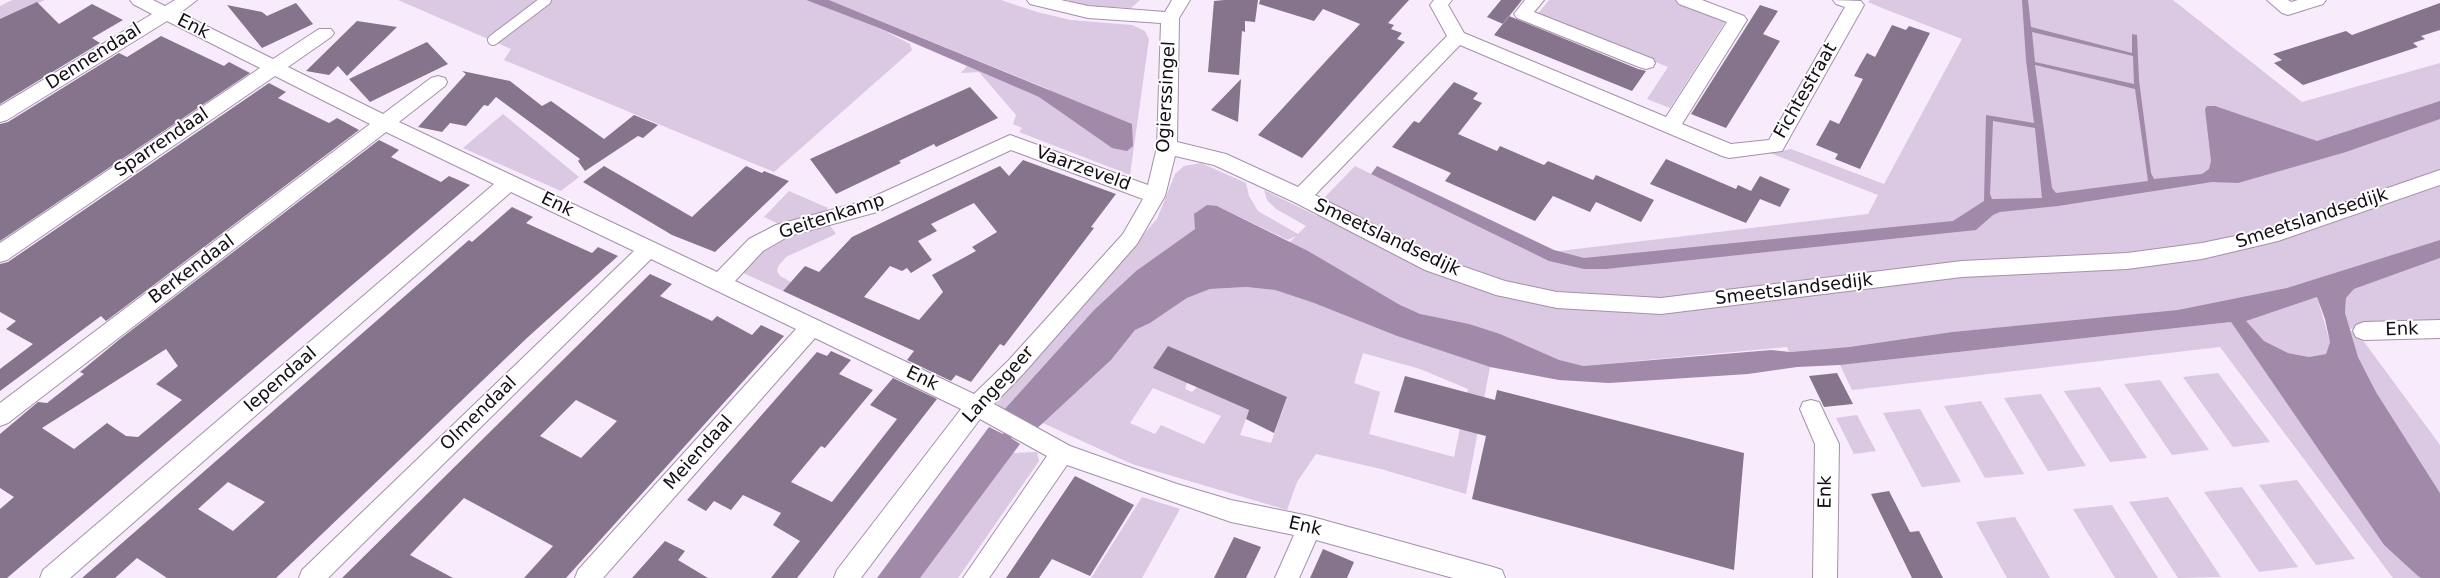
<!DOCTYPE html>
<style>
body{margin:0}
canvas{display:block;background:#f7ebfc}
</style>
<canvas width="2440" height="578"></canvas>
<script>
const ctx = document.querySelector('canvas').getContext('2d');
ctx.lineJoin = 'round';
function paint(path, color) { ctx.fillStyle = color; ctx.fill(path, 'evenodd'); }
const toPath = rows => new Path2D(rows.map(r => 'M' + r).join(''));
function strokePath(path, color, width, dash) { ctx.strokeStyle = color; ctx.lineWidth = width; ctx.lineCap = dash ? 'butt' : 'round'; ctx.setLineDash(dash || []); ctx.stroke(path); }
function drawText(font, color, halo, rows, align = 'center') {
  ctx.font = font + ' "DejaVu Sans",sans-serif'; ctx.lineWidth = 4; ctx.setLineDash([]); ctx.textBaseline = 'middle'; ctx.strokeStyle = halo; ctx.fillStyle = color; for (const [text, x, y, turn = 0] of rows) {
    ctx.save(); ctx.translate(x, y); ctx.rotate((+turn || 0) * Math.PI / 180); ctx.textAlign = isNaN(turn) ? turn : align; if (halo) ctx.strokeText(text, 0, 0); ctx.fillText(text, 0, 0); ctx.restore();
  }
}
const green = toPath([
 [12,0,45,0,0,21,0,6],
 [398,0,806,0,879,28,910,44,912,50,774,172,504,60,511,49],
 [829,0,1001,0,1037,12,1071,20,1132,25,1145,31,1149,39,1130,175,1019,132,1022,128,1013,124,1016,115,979,72,961,73,967,66,1039,97,1112,148,1048,89],
 [1069,0,1140,0,1131,8,1092,6,1069,2],
 [1549,0,1677,0,1727,19,1670,108,1647,99,1668,67,1537,15],
 [1870,0,2173,0,2302,102,2440,63,2440,240,2242,305,1952,332,1849,347,1789,352,1787,347,1561,368,1456,339,1288,244,1296,236,1288,240,1217,206,1195,229,1136,271,1094,310,1003,411,998,409,997,401,1157,219,1175,174,1184,166,1201,163,1246,183,1249,196,1258,211,1298,234,1306,226,1276,209,1267,200,1264,190,1317,216,1330,203,1325,197,1355,166,1535,254,1868,214,1878,195,1770,153,1791,149,1884,184,1962,39,1882,8,1868,2],
 [503,114,579,177,561,191,463,148],
 [789,191,828,208,825,214,781,225,764,217],
 [829,224,836,234,786,257,779,265,777,270,780,276,791,282,783,291,741,272,757,253,784,236],
 [2440,258,2440,329,2349,329,2365,343,2440,445,2440,493,2376,392,2358,357,2348,328,2345,313,2346,298,2354,289],
 [1246,287,1275,290,1314,303,1397,336,1490,367,1466,494,1381,469,1316,454,1297,482,1287,510,1132,464,1043,423,1111,360,1135,330,1150,323,1187,298,1210,289],
 [1363,353,1420,369,1468,389,1454,457,1369,434,1380,392,1354,383],
 [1187,383,1287,398,1271,443,1240,435,1249,410,1197,387,1192,392,1185,389],
 [1153,388,1221,416,1204,444,1161,425,1155,434,1130,423],
 [2317,297,2330,342,2326,354,2309,357,2288,353,2264,341,2245,321],
 [2231,322,2384,545,2421,578,2393,578,2220,347,1852,390,1840,365],
 [2218,373,2270,442,2233,447,2183,377],
 [2160,380,2209,450,2172,455,2124,384],
 [2100,387,2147,458,2110,462,2064,391],
 [2041,394,2086,466,2048,471,2004,398],
 [1981,401,2024,474,1985,478,1944,406],
 [1920,409,1961,482,1922,487,1883,413],
 [1857,415,1876,451,1854,454,1836,418],
 [1037,452,1039,461,958,578,920,578,1013,453],
 [2297,480,2355,559,2316,565,2259,485],
 [2242,487,2298,567,2259,572,2204,492],
 [1142,497,1180,509,1142,578,1091,578],
 [2168,497,2221,577,2178,578,2129,502],
 [2112,505,2158,578,2115,578,2073,509],
 [2015,517,2050,578,2007,578,1976,522]
]);
const water = toPath([
 [806,0,829,0,1132,124,1133,146,1127,151,1112,148,1039,97,879,28],
 [2022,0,2028,0,2031,27,2132,53,2132,34,2137,35,2139,80,2151,173,2154,179,2202,174,2209,169,2211,161,2205,109,2207,106,2215,106,2317,141,2440,101,2440,119,2346,152,2238,183,2212,182,2058,206,2000,212,1993,215,1976,230,1606,269,1584,269,1549,261,1371,174,1377,166,1554,250,1584,258,1953,221,1984,201,1986,115,2034,123,2026,60],
 [2032,32,2133,56,2134,84,2035,62],
 [2035,65,2135,89,2148,181,2056,193,2052,188],
 [1993,121,2035,128,2042,198,1992,199,1990,194],
 [1207,205,1217,206,1308,251,1400,305,1420,314,1469,324,1500,334,1559,360,1583,366,1771,350,1790,352,1849,347,1952,332,2178,310,2287,288,2440,240,2440,258,2354,289,2346,298,2345,313,2358,357,2376,392,2440,493,2440,578,2421,578,2418,576,2384,545,2231,322,1840,365,1797,367,1748,374,1609,383,1559,380,1490,367,1397,336,1314,303,1275,290,1246,287,1210,289,1187,298,1150,323,1135,330,1111,360,1043,423,1036,429,1025,423,1011,438,1020,444,920,578,877,578,989,427,1003,434,1016,418,1003,411,1012,401,1094,310,1136,271,1195,229,1194,214],
 [2317,297,2325,319,2330,342,2326,354,2309,357,2288,353,2264,341,2246,321]
]);
const building = toPath([
 [1224,0,1258,0,1255,22,1245,21,1245,32,1242,31,1239,75,1208,72,1214,1],
 [1260,0,1409,0,1388,23,1394,25,1391,29,1402,33,1397,39,1405,42,1302,158,1258,135,1360,24,1323,9,1314,21,1259,4],
 [1501,0,1522,0,1503,24,1487,17],
 [37,2,59,24,92,4,123,20,92,38,100,43,0,104,0,19],
 [296,3,313,24,262,48,227,5,262,12,267,16],
 [2440,3,2440,30,2421,36,2425,39,2413,43,2418,47,2303,85,2274,63,2282,60,2273,54,2346,31,2352,35],
 [1760,5,1778,11,1763,34,1780,41,1726,128,1691,114],
 [1509,16,1638,69,1646,71,1632,91,1494,35],
 [357,21,397,27,347,76,338,66,329,75,306,71],
 [1892,25,1906,30,1909,26,1930,33,1860,169,1835,159,1838,154,1816,145,1830,120,1839,124,1863,79,1854,76,1860,65,1867,53,1875,57],
 [161,36,224,66,229,62,250,73,0,241,0,124,8,122,119,53,127,57],
 [427,42,448,64,370,102,349,79],
 [462,71,510,81,542,106,551,101,604,139,634,115,658,125,643,138,638,136,585,171,578,161,580,159,496,97,488,106,484,105,466,126,450,123,442,132,418,127,466,74],
 [1241,79,1238,122,1211,110],
 [1454,82,1478,93,1473,99,1482,103,1458,134,1497,151,1500,146,1544,165,1548,161,1593,180,1596,175,1654,200,1641,222,1596,202,1590,212,1553,196,1535,221,1445,181,1451,173,1392,147,1414,121,1419,123],
 [269,83,286,92,278,98,329,123,337,118,359,130,106,321,101,316,0,391,0,369,33,344,6,329,16,321,0,312,0,264,8,262],
 [970,87,998,118,936,147,934,144,899,161,901,163,836,194,810,159],
 [379,140,399,150,391,157,441,182,449,176,470,185,7,578,0,578,0,509,14,497,0,488,0,434,38,402,47,403,84,374,80,372,120,339],
 [166,349,178,366,156,384,182,400,138,437,126,436,107,423,74,449,42,428],
 [1666,159,1736,189,1738,185,1751,191,1760,176,1790,189,1780,207,1760,199,1746,223,1650,184],
 [1023,160,1116,194,1091,227,1094,228,1004,346,1000,344,971,382,956,375,951,381,907,360,914,351,783,291,805,266,819,272,852,237,1000,166,1009,176],
 [974,203,997,232,972,247,976,251,932,275,943,292,919,320,864,297,890,266,902,271,907,268,911,273,932,260,918,241,937,231,931,224],
 [604,166,692,217,746,166,762,173,764,171,789,181,715,252,672,235,583,182],
 [512,207,533,217,526,223,592,253,598,247,618,256,528,337,276,578,167,578,137,558,115,578,82,578,469,240,472,242],
 [228,482,265,502,233,531,198,509],
 [650,274,672,284,660,296,712,321,717,316,752,335,761,325,784,336,566,578,524,578,553,546,464,498,410,555,453,578,342,578],
 [576,400,617,421,581,458,540,436],
 [1168,346,1287,397,1274,433,1246,419,1249,410,1153,368],
 [831,351,851,360,839,374,873,390,825,448,821,446,791,482,832,502,897,419,870,405,893,378,937,399,797,578,771,578,800,541,773,525,781,513,743,495,731,510,714,501,706,511,687,500,817,352,827,356],
 [1837,373,1853,404,1824,407,1809,376],
 [1405,376,1495,400,1497,390,1744,453,1734,570,1472,499,1486,436,1394,412],
 [1075,476,1134,505,1090,576,1052,559,1039,578,1006,578],
 [1889,491,1910,532,1919,531,1943,578,1912,578,1871,494],
 [1234,537,1261,547,1246,578,1214,578],
 [665,541,685,551,678,560,708,578,632,578],
 [1323,549,1354,562,1347,578,1310,578]
]);
const lane = toPath([
 [493,40,546,0]
]);
const street = toPath([
 [130,0,153,0,165,6,175,0,197,0,180,13,273,59,319,29,331,29,334,33,331,37,288,67,383,114,431,78,438,76,445,78,447,82,445,86,399,122,717,272,749,239,776,225,864,201,1010,135,1148,185,1157,147,1161,23,1088,18,1030,4,1027,0,1061,0,1088,6,1165,12,1172,0,1190,0,1179,18,1177,142,1226,154,1298,187,1447,36,1430,5,1434,0,1452,0,1448,5,1464,33,1666,117,1727,22,1679,4,1676,0,1702,0,1744,16,1747,20,1682,124,1731,144,1769,140,1845,7,1836,4,1833,0,1861,1,1864,5,1782,151,1729,158,1722,156,1460,45,1315,195,1439,258,1505,281,1557,292,1661,298,1962,261,2127,253,2202,243,2269,229,2440,170,2440,185,2278,241,2202,259,2127,269,1962,277,1661,314,1557,308,1496,295,1425,270,1294,202,1214,165,1175,156,1165,196,1137,244,1024,373,994,404,1070,446,1177,484,1231,500,1309,516,1493,567,1502,570,1505,578,1453,578,1316,540,1299,578,1275,578,1294,535,1231,522,1067,465,989,578,963,578,1047,456,980,419,861,578,834,578,837,570,961,409,815,338,603,578,575,578,578,570,796,329,651,259,328,578,299,578,302,570,634,251,511,192,70,578,40,578,43,570,494,184,386,132,8,423,0,426,0,403,370,124,275,76,7,260,0,262,0,243,260,68,167,21,7,120,0,122,0,106,152,14,133,4,130,0],
 [1011,150,1143,199,1123,234,1008,361,974,394,735,281,763,251,789,236,877,212,1011,150],
 [1525,0,1544,0,1534,12,1653,59,1655,63,1653,67,1646,69,1639,67,1517,18,1514,14,1525,0],
 [2267,0,2288,0,2291,2,2298,0,2326,0,2323,4,2288,15,2282,13,2267,0],
 [2440,320,2440,338,2364,340,2356,337,2353,331,2356,325,2364,322,2440,320],
 [1811,400,1819,402,1839,444,1837,578,1813,578,1815,444,1800,409,1803,402,1811,400]
]);
const streetNames = [
 ["Enk",193,27,27],
 ["Dennendaal",94,57,-32],
 ["Fichtestraat",1806,91,-60],
 ["Ogierssingel",1167,97,-87],
 ["Sparrendaal",162,143,-34],
 ["Vaarzeveld",1083,169,20],
 ["Enk",557,205,26],
 ["Geitenkamp",832,217,-18],
 ["Smeetslandsedijk",2312,219,-18],
 ["Smeetslandsedijk",1387,238,25],
 ["Berkendaal",192,270,-37],
 ["Smeetslandsedijk",1794,290,-7],
 ["Enk",2402,330,-2],
 ["Enk",922,379,26],
 ["Iependaal",281,380,-41],
 ["Langegeer",999,385,-48],
 ["Olmendaal",479,414,-44],
 ["Meiendaal",699,453,-48],
 ["Enk",1826,492,-89],
 ["Enk",1305,527,13]
];
paint(green, '#dbc8e2');
paint(water, '#a089a9');
paint(building, '#86748d');
strokePath(lane, '#a491ab', 12);
strokePath(street, '#a491ab', 2);
strokePath(lane, '#fff', 10);
paint(street, '#fff');
drawText('18px', '#120c15', '#fdfdfd', streetNames);
</script>
